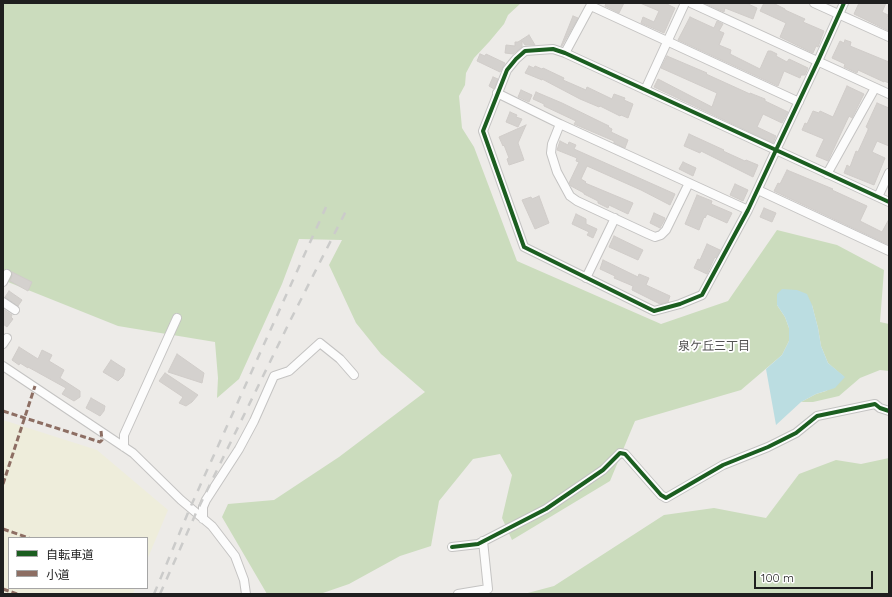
<!DOCTYPE html>
<meta charset="utf-8">
<style>
body{margin:0}
#map{position:relative;width:892px;height:597px;overflow:hidden;background:#edebe8;font-family:Quicksand,"Noto Sans JP",sans-serif}
canvas{display:block}
.frame{position:absolute;inset:0;border:4px solid #1f1f1f;pointer-events:none}
.legend{position:absolute;left:8px;top:537px;width:140px;height:52px;box-sizing:border-box;background:#fff;border:1px solid #a5a5a5;margin:0;padding:5px 7px;list-style:none;font-size:12px;color:#1f1f1f}
.legend li{display:flex;align-items:center;gap:8px;height:20px}
.legend b{width:20px;border:1px solid #a5a5a5}
.scale{position:absolute;left:754px;top:571px;width:119px;height:18px;box-sizing:border-box;border:2px solid #1f1f1f;border-top:0;padding-left:5px;font-size:12px;line-height:14px;white-space:nowrap;color:#1f1f1f;-webkit-text-stroke:3px #fff;paint-order:stroke}
</style>
<div id="map">
<canvas width="892" height="597"></canvas>
<div class="frame"></div>
<ul class="legend">
<li><b style="height:5px;background:#1b5e20"></b>自転車道</li>
<li><b style="height:5px;background:#8d6e63"></b>小道</li>
</ul>
<div class="scale">100 m</div>
</div>
<script>
const ctx = document.querySelector('canvas').getContext('2d');
ctx.lineJoin = 'round';
function paint(path, color) { ctx.fillStyle = color; ctx.fill(path, 'evenodd'); }
const toPath = rows => new Path2D(rows.map(r => 'M' + r).join(''));
function strokePath(path, color, width, dash) { ctx.strokeStyle = color; ctx.lineWidth = width; ctx.lineCap = dash ? 'butt' : 'round'; ctx.setLineDash(dash || []); ctx.stroke(path); }
function drawText(font, color, halo, rows, align = 'center') {
  ctx.font = font + ' Quicksand,"Noto Sans JP",sans-serif'; ctx.lineWidth = 3.5; ctx.setLineDash([]); ctx.textBaseline = 'middle'; ctx.strokeStyle = halo; ctx.fillStyle = color; for (const [text, x, y, turn = 0] of rows) {
    ctx.save(); ctx.translate(x, y); ctx.rotate((+turn || 0) * Math.PI / 180); ctx.textAlign = isNaN(turn) ? turn : align; if (halo) ctx.strokeText(text, 0, 0); ctx.fillText(text, 0, 0); ctx.restore();
  }
}
const farmland = toPath([
 [3,420,97,450,168,510,147,560,147,538,9,538,9,588,135,588,133,594,3,594]
]);
const forest = toPath([
 [3,3,521,3,508,15,504,24,489,42,474,58,466,73,465,85,459,96,462,128,474,147,517,261,661,324,728,301,777,230,837,245,884,270,880,322,889,324,889,371,880,370,860,378,839,396,813,402,801,402,816,394,826,391,844,377,828,363,821,346,818,328,812,305,777,305,785,317,789,328,789,341,782,355,741,390,635,421,610,481,512,540,502,518,512,475,500,454,473,459,439,501,431,546,400,556,349,584,320,594,267,594,222,517,228,504,274,500,339,457,425,392,381,354,356,323,329,265,342,240,299,239,282,284,239,379,217,398,218,378,215,342,118,326,3,280],
 [889,458,889,594,524,594,554,586,664,515,714,508,766,518,799,474,836,460,861,464]
]);
const water = toPath([
 [782,289,797,290,807,294,812,305,818,328,821,346,828,363,845,377,835,388,816,394,801,402,776,425,766,369,782,355,789,341,789,328,785,317,777,305,777,294]
]);
const building = toPath([
 [606,3,624,3,619,13,605,6,606,3],
 [640,3,665,3,675,8,664,33,641,23,643,17,654,22,659,11,640,3],
 [704,3,746,3,757,8,753,19,725,8,724,12,704,3],
 [764,3,773,3,785,9,785,10,805,19,803,22,824,31,818,47,816,46,813,53,780,37,786,23,760,11,764,3],
 [859,3,886,3,882,12,888,15,887,18,889,19,889,31,854,14,859,3],
 [573,16,578,18,562,46,561,46,573,16],
 [690,17,714,28,717,21,723,24,719,31,724,33,719,45,731,50,730,54,760,69,768,51,771,51,777,54,776,56,787,62,789,59,808,68,805,75,801,75,800,78,784,71,778,86,678,40,690,17],
 [529,35,535,45,525,45,522,41,522,47,513,54,505,53,506,45,515,46,515,42,518,42,529,35],
 [845,40,851,42,850,46,889,62,889,83,884,81,884,82,858,70,857,73,844,67,845,64,832,58,840,41,844,43,845,40],
 [480,54,485,56,486,54,505,63,500,72,477,61,480,54],
 [667,56,707,73,706,74,750,94,750,93,765,99,765,101,788,112,782,123,763,114,757,127,776,136,773,143,654,87,658,79,712,107,717,93,661,68,667,56],
 [529,66,534,68,535,66,542,69,543,68,564,78,563,80,586,90,587,87,612,99,614,94,625,98,624,100,633,104,628,118,621,115,620,116,600,106,599,107,580,99,542,79,542,80,525,73,529,66],
 [493,77,498,79,494,89,489,86,493,77],
 [847,86,864,94,852,118,849,116,828,161,816,156,824,139,802,130,805,123,807,124,813,111,819,113,820,111,833,117,847,86],
 [521,90,532,95,529,102,518,97,521,90],
 [536,92,562,103,609,126,608,127,612,129,611,132,628,140,625,148,614,143,614,141,574,124,576,121,544,106,544,104,533,99,536,92],
 [877,103,889,108,889,146,877,141,872,152,885,158,874,185,844,173,847,165,850,167,856,151,858,152,868,130,868,128,866,127,877,103],
 [510,112,517,115,516,117,522,119,518,127,506,122,510,112],
 [526,125,518,143,524,160,509,165,507,159,509,158,504,145,503,146,499,137,526,125],
 [689,134,724,150,723,151,745,161,746,160,758,165,753,177,701,151,700,153,684,146,689,134],
 [560,141,568,145,569,142,576,145,574,149,675,194,670,205,641,190,587,166,581,179,586,182,585,183,633,203,628,214,609,205,608,208,598,203,598,201,584,194,584,193,571,186,569,183,579,162,576,161,577,158,557,150,560,141],
 [683,162,696,168,693,176,679,169,683,162],
 [787,170,833,189,832,190,867,206,860,221,882,232,889,219,889,245,774,191,778,183,780,184,787,170],
 [735,184,748,190,743,201,730,195,735,184],
 [697,195,712,201,711,204,732,213,727,223,707,214,705,218,704,217,699,230,685,224,697,195],
 [539,196,549,223,535,229,522,200,531,197,532,199,539,196],
 [764,208,776,213,772,222,760,217,764,208],
 [654,213,665,218,664,221,660,228,650,223,654,213],
 [576,214,586,219,586,224,597,229,593,238,587,235,589,232,572,224,576,214],
 [614,236,643,250,638,260,609,247,614,236],
 [707,244,720,250,716,258,715,257,707,274,694,268,698,259,700,260,707,244],
 [603,260,638,277,639,274,649,278,646,285,670,296,668,302,660,304,632,290,633,286,614,278,615,276,600,269,603,260],
 [12,272,32,282,28,291,10,281,12,276,12,272],
 [9,291,22,300,18,306,5,297,9,291],
 [3,309,12,315,11,317,13,319,7,327,3,324,3,309],
 [19,347,38,359,42,350,52,355,49,361,64,370,60,378,80,391,80,397,74,401,62,394,66,388,28,367,28,368,20,363,19,365,12,360,19,347],
 [177,354,204,373,202,383,168,372,177,354],
 [111,360,125,369,123,376,118,381,103,372,111,360],
 [165,373,198,395,192,402,186,406,179,403,183,397,159,381,165,373],
 [91,398,105,406,104,411,100,416,86,408,91,398]
]);
const minor = toPath([
 [691,3,889,94],
 [814,3,889,37],
 [844,3,818,61,776,150,748,210,702,295,680,304,654,311,524,247,483,131,507,70,516,59,525,51,553,49,565,53,776,150,889,202],
 [591,6,799,102],
 [565,53,592,3],
 [645,90,685,3],
 [497,93,560,124,748,210],
 [560,124,552,144,551,153,557,172,570,196,577,201,648,234,655,237,661,235,666,230,689,183],
 [827,174,875,88],
 [758,190,889,251],
 [878,197,889,173],
 [586,278,615,218],
 [3,282,7,274],
 [3,302,15,310],
 [3,344,7,338],
 [3,366,133,453,181,500,212,526,235,556,244,580,246,594],
 [124,447,124,435,177,318],
 [203,519,203,507,206,500,239,449,254,421,274,376,289,371,320,343,340,359,354,375],
 [452,547,478,544,546,509,603,470,620,453,625,454,661,495,666,498,723,465,768,447,796,433,817,416,875,404,880,408,889,411],
 [458,594,488,589,483,541]
]);
const rail = toPath([
 [154,594,190,508,326,207],
 [160,594,196,513,291,319,347,209]
]);
const quiet = toPath([
 [3,411,100,442,102,440,101,431],
 [3,484,35,386],
 [3,529,29,538],
 [3,589,17,594]
]);
const cycleway = toPath([
 [844,3,818,61,776,150,748,210,702,295,680,304,654,311,524,247,483,131,507,70,516,59,525,51,553,49,565,53,776,150,889,202],
 [452,547,478,544,546,509,603,470,620,453,625,454,661,495,666,498,723,465,768,447,796,433,817,416,875,404,880,408,889,411]
]);
const neighbourhoodNames = [
 ["泉ケ丘三丁目",714,346]
];
paint(farmland, '#eeeddb');
paint(forest, '#cbdcbd');
paint(water, '#bbdde1');
paint(building, '#d4d1ce');
strokePath(building, '#d0ccc9', 1);
strokePath(minor, '#c4c3c2', 10);
strokePath(minor, '#fcfcfc', 8);
strokePath(rail, '#cbcbca', 2.5, [8, 8]);
strokePath(quiet, '#8d6e63', 3, [6, 3]);
strokePath(cycleway, '#1b5e20', 4);
drawText('12px', '#525252', '#fff', neighbourhoodNames);
</script>
